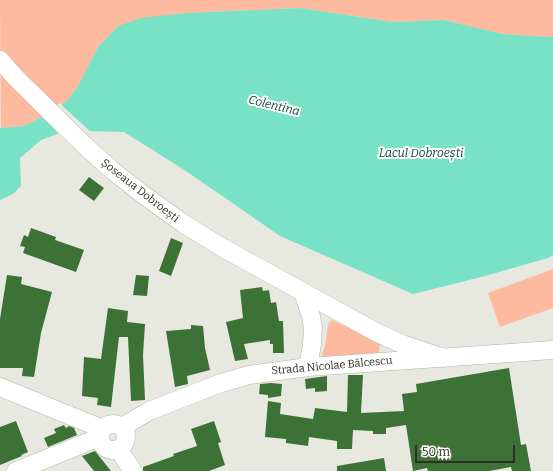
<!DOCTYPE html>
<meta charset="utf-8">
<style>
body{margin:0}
#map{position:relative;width:553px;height:471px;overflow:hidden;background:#e7e8df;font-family:Bitter,serif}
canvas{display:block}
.scale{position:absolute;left:415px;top:445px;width:100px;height:18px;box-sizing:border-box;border:2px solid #2e2e2b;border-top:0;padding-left:5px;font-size:12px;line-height:14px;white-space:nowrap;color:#2e2e2b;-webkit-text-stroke:3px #fffffe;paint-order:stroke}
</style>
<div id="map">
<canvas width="553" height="471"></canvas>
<div class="scale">50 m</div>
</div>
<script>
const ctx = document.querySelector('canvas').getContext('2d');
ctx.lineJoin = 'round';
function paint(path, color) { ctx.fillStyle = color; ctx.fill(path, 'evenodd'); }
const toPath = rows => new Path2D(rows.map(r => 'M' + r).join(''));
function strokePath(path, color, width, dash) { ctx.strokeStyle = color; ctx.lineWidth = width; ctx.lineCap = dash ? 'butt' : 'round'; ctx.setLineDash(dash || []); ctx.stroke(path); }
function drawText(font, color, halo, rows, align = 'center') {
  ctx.font = font + ' Bitter,serif'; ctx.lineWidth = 4; ctx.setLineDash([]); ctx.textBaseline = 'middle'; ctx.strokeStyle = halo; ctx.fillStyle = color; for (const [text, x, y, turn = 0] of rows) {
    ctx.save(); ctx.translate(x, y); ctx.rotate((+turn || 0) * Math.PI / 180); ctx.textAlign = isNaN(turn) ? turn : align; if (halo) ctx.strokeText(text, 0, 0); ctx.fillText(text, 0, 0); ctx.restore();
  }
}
const green = toPath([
 [0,0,553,0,553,36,548,37,503,34,444,20,393,22,300,8,186,13,118,26,98,47,78,86,67,101,42,117,24,126,1,128],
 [553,269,553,308,500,327,488,293],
 [332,320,377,341,380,344,379,352,377,354,323,358,322,355,325,346,328,324]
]);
const water = toPath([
 [300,8,393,22,444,20,503,34,548,37,553,36,553,255,548,258,485,276,413,294,280,236,186,171,124,132,86,131,57,134,41,140,20,158,21,186,13,194,0,200,0,128,24,126,42,117,67,101,78,86,98,47,118,26,141,18,186,13]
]);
const pier = toPath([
 [60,103,69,112,93,134,61,136,41,116]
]);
const building = toPath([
 [89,177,104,188,94,201,79,190],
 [31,228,56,237,55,240,84,250,76,272,23,253,25,247,20,246,24,235,28,237],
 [171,238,183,243,171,276,159,271],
 [7,275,22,277,21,284,52,292,41,333,34,377,22,376,23,368,0,368,0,319],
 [136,275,149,276,147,296,133,295],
 [262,287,263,291,269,290,271,303,276,302,279,321,283,321,284,353,273,353,273,344,270,344,270,340,244,344,248,359,235,361,226,322,243,318,240,290],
 [108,308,128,311,127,322,145,324,143,355,145,400,131,401,128,337,119,337,111,407,97,405,98,398,82,396,84,357,101,359],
 [191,325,203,326,205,348,210,370,187,376,188,384,175,387,166,331,191,329],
 [509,368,521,445,526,444,531,471,512,471,511,467,489,471,428,471,427,468,413,471,406,425,386,428,386,434,373,434,373,431,353,430,352,449,337,449,337,441,309,437,308,446,286,443,286,439,265,437,268,401,281,403,280,414,313,419,315,408,347,412,348,375,363,375,361,413,404,411,402,394,417,392,416,384],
 [327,376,327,391,315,392,315,388,306,389,305,379],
 [271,383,282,384,281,396,268,398,268,395,259,394,260,384],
 [16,421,28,452,21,455,22,456,0,465,0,427],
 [214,421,221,442,218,443,225,465,209,471,143,471,143,467,174,456,173,454,197,446,191,429],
 [64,425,66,428,69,426,74,428,77,435,48,447,44,438,56,433,54,429],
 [95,451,111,471,94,471,82,456],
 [384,458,386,471,337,471,337,466]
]);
const minor = toPath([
 [0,60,15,77,83,144,113,171,145,196,184,224,223,248,374,331,402,344,444,358],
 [303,292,311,316,313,328,312,344,308,367],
 [0,387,103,429],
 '100 437a13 13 0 1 1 26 0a13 13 0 1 1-26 0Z',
 [122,427,149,411,221,383,249,375,308,367,553,350],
 [118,449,133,471],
 [16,471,100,437]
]);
const streetNames = [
 ["Șoseaua Dobroești",140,191,38],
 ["Strada Nicolae Bălcescu",332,366,-5]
];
const waterNames = [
 ["Colentina",274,106,14],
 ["Lacul Dobroești",421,154]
];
paint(green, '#feba9e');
paint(water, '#79e1c5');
paint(pier, '#e7e8df');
paint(building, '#3d7237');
strokePath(minor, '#b4b4ac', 19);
strokePath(minor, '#fff', 18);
drawText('11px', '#2e2e2b', '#fffffe', streetNames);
drawText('italic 12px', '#083a2f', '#fffffe', waterNames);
</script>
